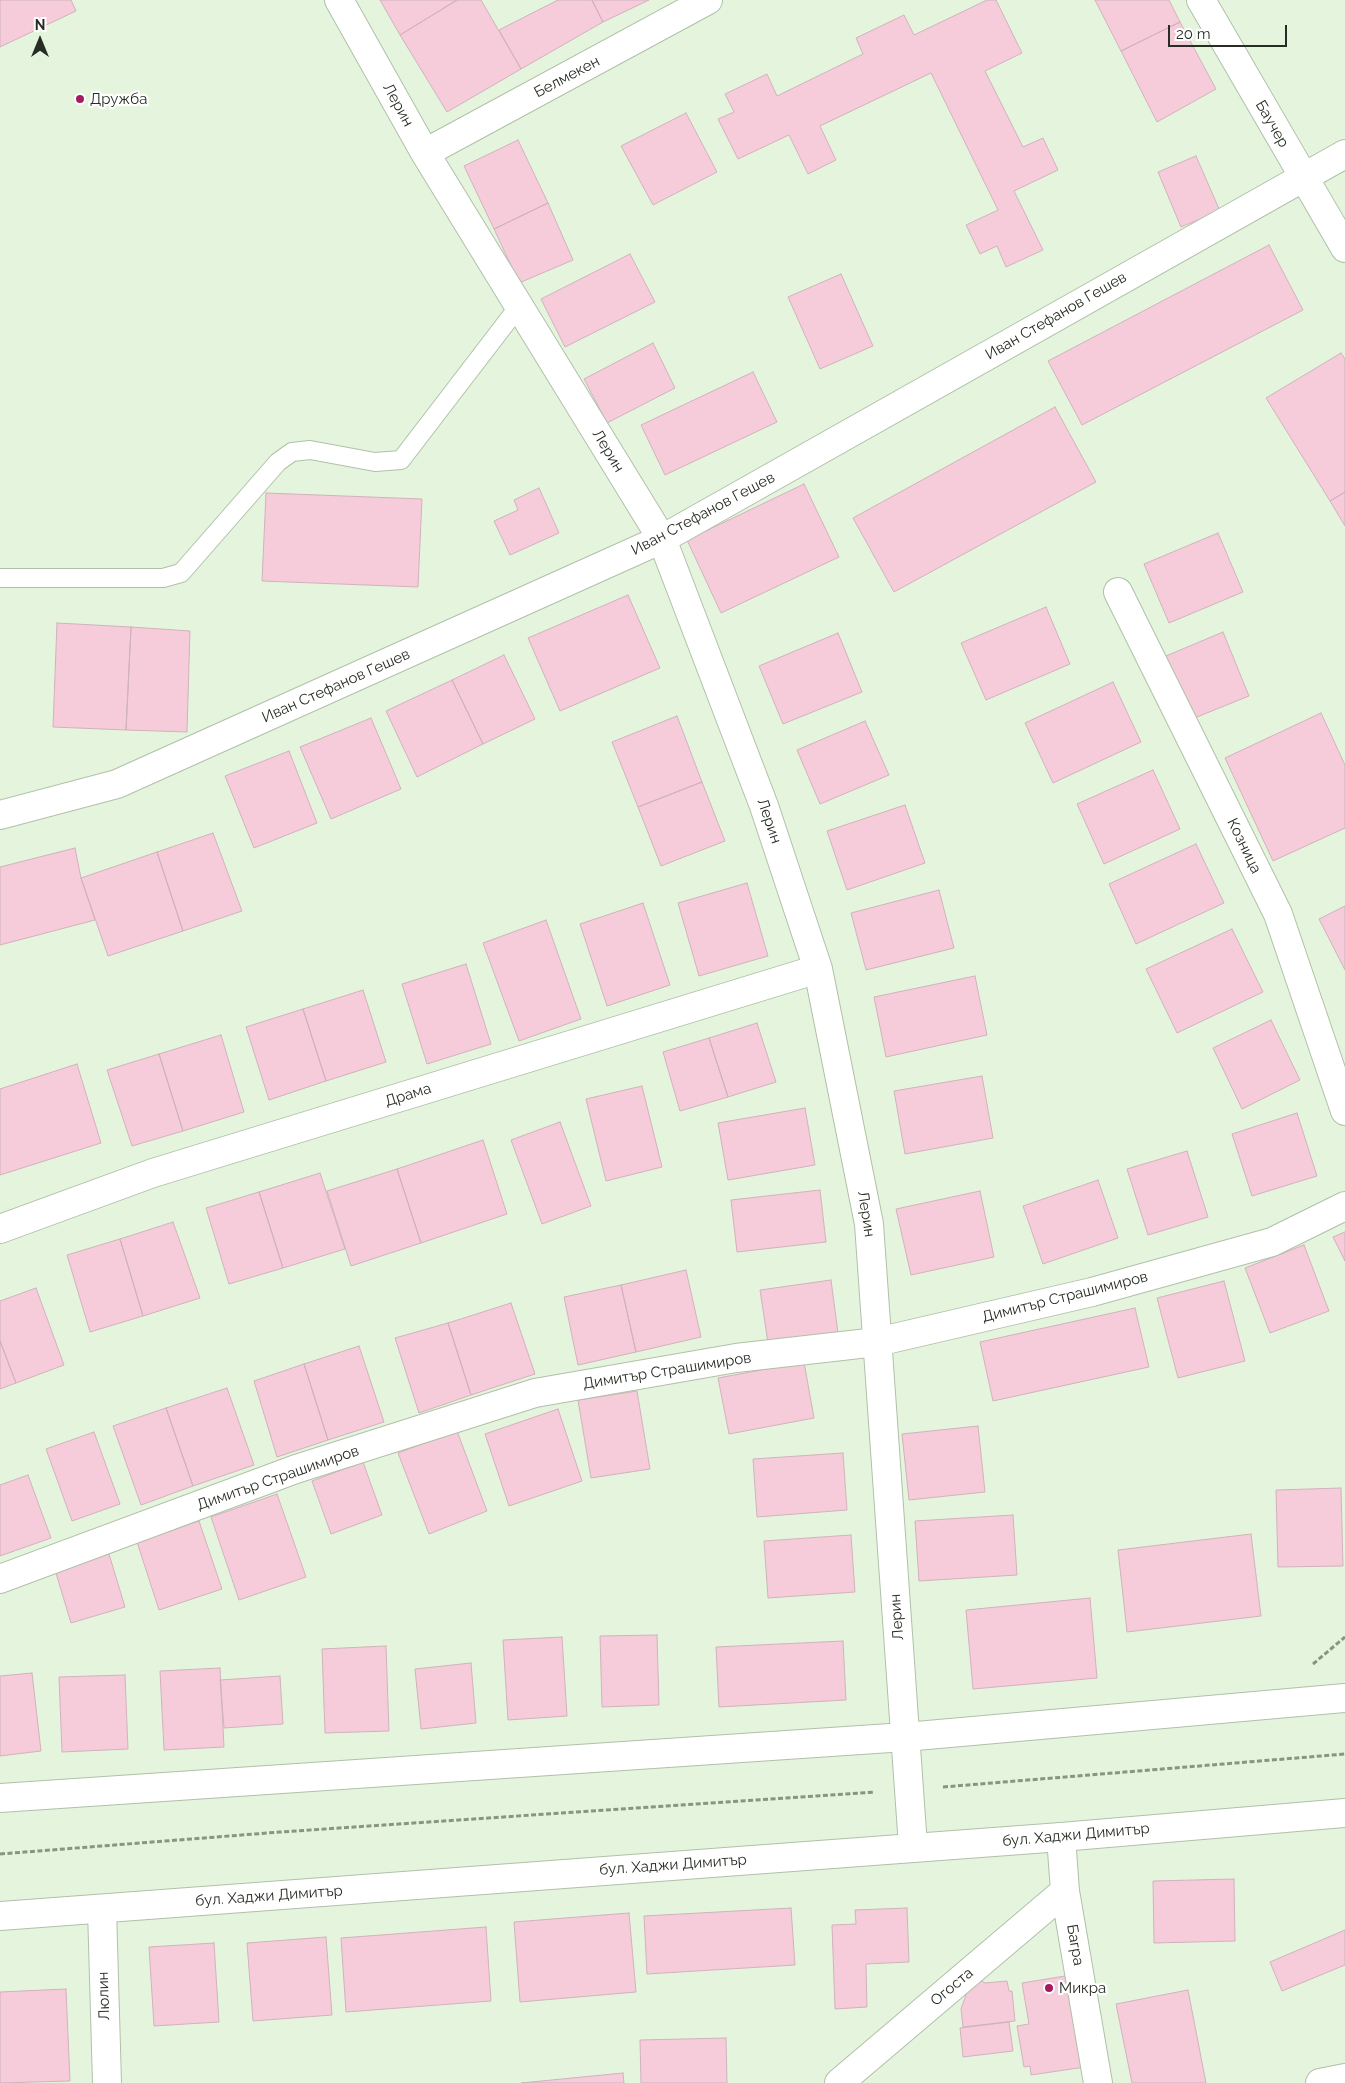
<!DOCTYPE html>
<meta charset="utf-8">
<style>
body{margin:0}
#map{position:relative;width:1345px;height:2083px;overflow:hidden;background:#e5f5dd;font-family:Raleway,sans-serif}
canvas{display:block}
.north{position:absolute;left:15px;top:15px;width:50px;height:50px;-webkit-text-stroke:4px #fff;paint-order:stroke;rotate:0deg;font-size:14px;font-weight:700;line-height:20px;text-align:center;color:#272d24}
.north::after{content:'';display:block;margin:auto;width:18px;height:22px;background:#272d24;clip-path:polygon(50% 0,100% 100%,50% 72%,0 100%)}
.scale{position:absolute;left:1168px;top:25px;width:119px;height:22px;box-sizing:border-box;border:2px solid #272d24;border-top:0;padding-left:6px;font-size:15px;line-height:18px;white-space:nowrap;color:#272d24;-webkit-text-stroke:4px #fff;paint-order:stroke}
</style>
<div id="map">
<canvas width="1345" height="2083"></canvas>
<div class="north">N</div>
<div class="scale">20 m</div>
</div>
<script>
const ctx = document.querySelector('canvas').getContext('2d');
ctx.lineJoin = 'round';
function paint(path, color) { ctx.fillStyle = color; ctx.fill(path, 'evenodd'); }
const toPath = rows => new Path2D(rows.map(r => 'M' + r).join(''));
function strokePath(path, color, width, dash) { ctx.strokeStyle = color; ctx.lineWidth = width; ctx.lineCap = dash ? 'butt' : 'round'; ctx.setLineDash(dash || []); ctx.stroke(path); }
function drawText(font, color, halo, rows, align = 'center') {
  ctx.font = font + ' Raleway,sans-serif'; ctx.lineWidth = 4.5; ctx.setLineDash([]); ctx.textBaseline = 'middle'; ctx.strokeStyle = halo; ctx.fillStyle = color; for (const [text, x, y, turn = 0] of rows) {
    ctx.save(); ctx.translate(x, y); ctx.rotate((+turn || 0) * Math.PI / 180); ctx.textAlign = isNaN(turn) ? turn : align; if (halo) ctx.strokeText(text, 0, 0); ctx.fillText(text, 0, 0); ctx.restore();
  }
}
const building = toPath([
 [0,0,71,0,76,11,0,47,0,0],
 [380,0,457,0,400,35,380,0],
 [457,0,481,0,521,69,447,112,400,35,457,0],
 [558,0,592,0,603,22,521,69,499,30,558,0],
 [592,0,649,0,603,22,592,0],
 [987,0,996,0,1022,53,985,71,1023,147,1043,138,1058,170,1014,191,1043,250,1006,267,997,246,980,254,966,225,998,210,931,73,820,126,836,160,808,174,789,135,738,159,718,119,734,112,725,94,767,74,777,96,863,54,856,38,904,15,914,35,987,0],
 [1095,0,1169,0,1180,22,1121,51,1095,0],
 [1180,22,1216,89,1157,122,1121,51,1180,22],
 [686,113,717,172,653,205,621,146,686,113],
 [518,140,548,203,494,229,464,166,518,140],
 [1196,156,1220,211,1181,227,1158,172,1196,156],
 [548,203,573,260,519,283,494,229,548,203],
 [1269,245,1303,310,1082,425,1048,361,1269,245],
 [630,254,655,302,565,347,541,299,630,254],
 [841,274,873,346,820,369,788,297,841,274],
 [653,343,675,388,607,423,584,379,653,343],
 [1341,353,1345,359,1345,492,1330,501,1266,398,1341,353],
 [753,372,777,422,665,475,641,425,753,372],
 [1055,407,1096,482,894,592,853,518,1055,407],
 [804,484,839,557,721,613,687,540,804,484],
 [539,488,559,533,510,555,494,521,518,510,514,500,539,488],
 [1345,492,1345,526,1330,501,1345,492],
 [266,493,422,499,418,587,262,581,266,493],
 [1218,533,1243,592,1169,623,1144,564,1218,533],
 [628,595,660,668,560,711,528,638,628,595],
 [1046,607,1070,664,986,700,961,643,1046,607],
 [57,623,131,627,126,730,53,727,57,623],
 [131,627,190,631,187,732,126,730,131,627],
 [1223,632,1249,696,1192,719,1166,656,1223,632],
 [838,633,862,692,783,724,759,666,838,633],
 [504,655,535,719,483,744,452,680,504,655],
 [452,680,483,744,417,777,386,711,452,680],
 [1113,682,1141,742,1053,783,1025,723,1113,682],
 [1321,713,1345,765,1345,828,1273,861,1225,758,1321,713],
 [677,716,702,782,638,807,612,742,677,716],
 [371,718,401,789,331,819,300,747,371,718],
 [865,721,889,775,820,804,797,750,865,721],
 [289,751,317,823,254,848,225,776,289,751],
 [1153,770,1180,829,1104,864,1077,804,1153,770],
 [702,782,725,841,661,866,638,807,702,782],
 [905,805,925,863,847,890,827,831,905,805],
 [213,833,242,911,183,931,157,852,213,833],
 [1196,844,1224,903,1136,944,1109,884,1196,844],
 [75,848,81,878,95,920,0,945,0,867,75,848],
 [157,852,183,931,108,956,81,878,157,852],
 [747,883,768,956,699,976,678,903,747,883],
 [939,890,954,948,866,970,851,913,939,890],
 [643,903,670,985,607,1006,580,924,643,903],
 [1345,906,1345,970,1319,919,1345,906],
 [546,920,581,1019,519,1041,483,943,546,920],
 [1232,929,1263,992,1177,1033,1146,969,1232,929],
 [466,964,491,1044,427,1064,402,984,466,964],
 [975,976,987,1035,886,1057,874,997,975,976],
 [363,990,386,1062,326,1081,303,1009,363,990],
 [303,1009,326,1081,269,1100,246,1027,303,1009],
 [1271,1020,1300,1080,1242,1109,1213,1048,1271,1020],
 [757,1023,776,1082,728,1097,709,1038,757,1023],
 [221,1035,244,1112,183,1131,159,1054,221,1035],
 [709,1038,728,1097,680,1111,663,1052,709,1038],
 [159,1054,183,1131,132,1146,107,1070,159,1054],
 [77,1064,101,1143,0,1175,0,1089,77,1064],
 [982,1076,993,1138,905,1154,894,1091,982,1076],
 [642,1086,662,1167,606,1181,586,1099,642,1086],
 [805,1108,815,1165,728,1180,718,1123,805,1108],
 [1297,1113,1317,1176,1252,1196,1232,1134,1297,1113],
 [560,1122,591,1206,542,1224,511,1140,560,1122],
 [483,1140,507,1214,421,1243,397,1169,483,1140],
 [1187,1151,1208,1217,1148,1235,1127,1169,1187,1151],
 [397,1169,421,1243,351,1266,327,1191,397,1169],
 [320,1173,345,1249,283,1268,259,1192,320,1173],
 [1098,1180,1118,1238,1043,1264,1023,1206,1098,1180],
 [820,1190,826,1242,737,1252,731,1200,820,1190],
 [980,1191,994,1257,911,1275,896,1209,980,1191],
 [259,1192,283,1268,229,1284,206,1208,259,1192],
 [173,1222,200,1298,143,1316,120,1239,173,1222],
 [1345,1232,1345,1261,1333,1237,1345,1232],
 [120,1239,143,1316,90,1332,67,1255,120,1239],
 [1304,1245,1329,1311,1270,1333,1245,1268,1304,1245],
 [686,1270,701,1337,636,1352,621,1285,686,1270],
 [831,1280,838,1333,768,1343,760,1290,831,1280],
 [1224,1281,1245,1361,1178,1378,1157,1298,1224,1281],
 [621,1285,636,1352,578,1365,564,1297,621,1285],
 [36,1288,64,1365,16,1383,0,1341,0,1301,36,1288],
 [511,1303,535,1374,471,1395,448,1323,511,1303],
 [1135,1308,1149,1367,993,1401,980,1342,1135,1308],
 [448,1323,471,1395,419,1413,395,1338,448,1323],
 [0,1341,16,1383,0,1389,0,1341],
 [359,1346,384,1422,328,1440,304,1364,359,1346],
 [804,1362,814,1418,729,1434,718,1378,804,1362],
 [304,1364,328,1440,277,1457,254,1381,304,1364],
 [227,1388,254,1465,193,1486,166,1408,227,1388],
 [637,1391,650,1469,591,1478,578,1400,637,1391],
 [166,1408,193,1486,141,1505,113,1426,166,1408],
 [558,1409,582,1481,509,1506,485,1434,558,1409],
 [978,1426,985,1492,909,1500,902,1434,978,1426],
 [457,1431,487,1511,429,1534,398,1453,457,1431],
 [94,1432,120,1504,72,1521,46,1449,94,1432],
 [843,1453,847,1510,757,1517,753,1459,843,1453],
 [363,1462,382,1515,331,1534,312,1481,363,1462],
 [28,1475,51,1538,0,1556,0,1485,28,1475],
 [1341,1488,1343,1566,1278,1567,1276,1490,1341,1488],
 [277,1494,306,1577,239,1600,211,1517,277,1494],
 [1013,1515,1017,1575,919,1581,915,1521,1013,1515],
 [199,1521,222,1589,159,1610,137,1542,199,1521],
 [1251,1534,1261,1616,1127,1632,1118,1550,1251,1534],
 [851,1535,855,1592,768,1598,764,1541,851,1535],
 [109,1554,125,1607,71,1623,55,1570,109,1554],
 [1090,1598,1097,1678,973,1689,966,1610,1090,1598],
 [657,1635,659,1705,602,1707,600,1636,657,1635],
 [562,1637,567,1716,508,1720,503,1640,562,1637],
 [843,1641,846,1700,719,1707,716,1647,843,1641],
 [386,1646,389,1731,325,1733,322,1649,386,1646],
 [471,1663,476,1723,421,1729,415,1669,471,1663],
 [220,1668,224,1747,164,1750,160,1671,220,1668],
 [32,1673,41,1751,0,1756,0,1676,32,1673],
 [125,1675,128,1749,62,1752,59,1677,125,1675],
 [280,1676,283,1724,224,1728,220,1680,280,1676],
 [1234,1879,1235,1941,1154,1943,1153,1881,1234,1879],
 [791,1908,795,1965,647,1974,644,1916,791,1908],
 [907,1908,909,1962,866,1964,867,2007,835,2009,832,1925,856,1924,855,1910,907,1908],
 [629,1913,636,1992,520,2002,514,1922,629,1913],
 [486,1927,491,2001,346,2012,341,1938,486,1927],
 [1345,1930,1345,1965,1282,1991,1270,1962,1345,1930],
 [326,1937,332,2015,253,2021,247,1943,326,1937],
 [214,1943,219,2022,154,2026,149,1947,214,1943],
 [1065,1976,1067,1985,1079,1983,1092,2066,1031,2075,1030,2066,1024,2067,1017,2026,1029,2024,1022,1983,1065,1976],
 [977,1978,985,1983,1007,1981,1009,1991,1012,1991,1015,2021,963,2027,961,2009,967,1992,977,1978],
 [66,1989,70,2081,0,2083,0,1992,66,1989],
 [1188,1990,1206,2083,1132,2083,1116,2004,1188,1990],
 [1009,2022,1013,2051,963,2057,960,2028,1009,2022],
 [726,2038,727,2083,641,2083,640,2040,726,2038],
 [623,2073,624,2083,521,2083,623,2073]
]);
const path = toPath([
 [1313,1664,1345,1637],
 [943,1787,1345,1754],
 [0,1854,280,1832,875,1792]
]);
const lane = toPath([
 [0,578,163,578,181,573,278,462,292,452,310,450,375,462,401,460,519,306]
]);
const street = toPath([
 [339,0,425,153,662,539,764,806,818,969,869,1224,913,1846],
 [1201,0,1345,248],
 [425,153,708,0],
 [1118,592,1278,914,1345,1111],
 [0,815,117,784,662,539,1345,154],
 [0,1229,153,1173,818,969],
 [0,1579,296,1469,535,1393,736,1358,877,1342,1092,1292,1272,1242,1345,1206],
 [1061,1837,1065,1891,1098,2083],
 [102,1909,107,2083],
 [839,2083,1065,1891],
 [1320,2083,1345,2078]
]);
const secondary = toPath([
 [0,1798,905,1737,1345,1698],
 [0,1916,1061,1837,1345,1813]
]);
const markers = [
 [80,99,5,"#a41a61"],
 [1049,1988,5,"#a41a61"]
];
const streetNames = [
 ["Белмекен",567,77,-28],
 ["Лерин",398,105,61],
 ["Баучер",1272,124,60],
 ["Иван Стефанов Гешев",1056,316,-30],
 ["Лерин",608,451,59],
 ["Иван Стефанов Гешев",703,514,-28],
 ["Иван Стефанов Гешев",336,686,-24],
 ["Лерин",769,821,71],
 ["Козница",1244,846,64],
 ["Драма",408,1095,-17],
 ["Лерин",866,1214,81],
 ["Димитър Страшимиров",1065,1297,-14],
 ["Димитър Страшимиров",667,1371,-9],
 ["Димитър Страшимиров",278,1478,-19],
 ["Лерин",897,1617,-94],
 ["бул. Хаджи Димитър",1076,1835,-5],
 ["бул. Хаджи Димитър",673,1865,-4],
 ["бул. Хаджи Димитър",269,1896,-4],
 ["Багра",1075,1945,80],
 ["Огоста",952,1987,-40],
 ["Люлин",104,1996,-92]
];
const poiNames = [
 ["Дружба",90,99],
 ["Микра",1059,1988]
];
paint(building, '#f6cbda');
strokePath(building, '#d0b2bc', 1);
strokePath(lane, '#b0c0a9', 20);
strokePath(street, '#b0c0a9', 30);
strokePath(secondary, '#b0c0a9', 30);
strokePath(path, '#899483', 3, [5, 2.5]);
strokePath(lane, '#fff', 18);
strokePath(street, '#fff', 28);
strokePath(secondary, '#fff', 28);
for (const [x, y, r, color] of markers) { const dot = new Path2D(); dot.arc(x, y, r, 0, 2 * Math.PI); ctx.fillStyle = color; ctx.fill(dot); strokePath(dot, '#fff', 2); }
drawText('15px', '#272d24', '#fff', streetNames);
drawText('15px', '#272d24', '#fff', poiNames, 'left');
</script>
